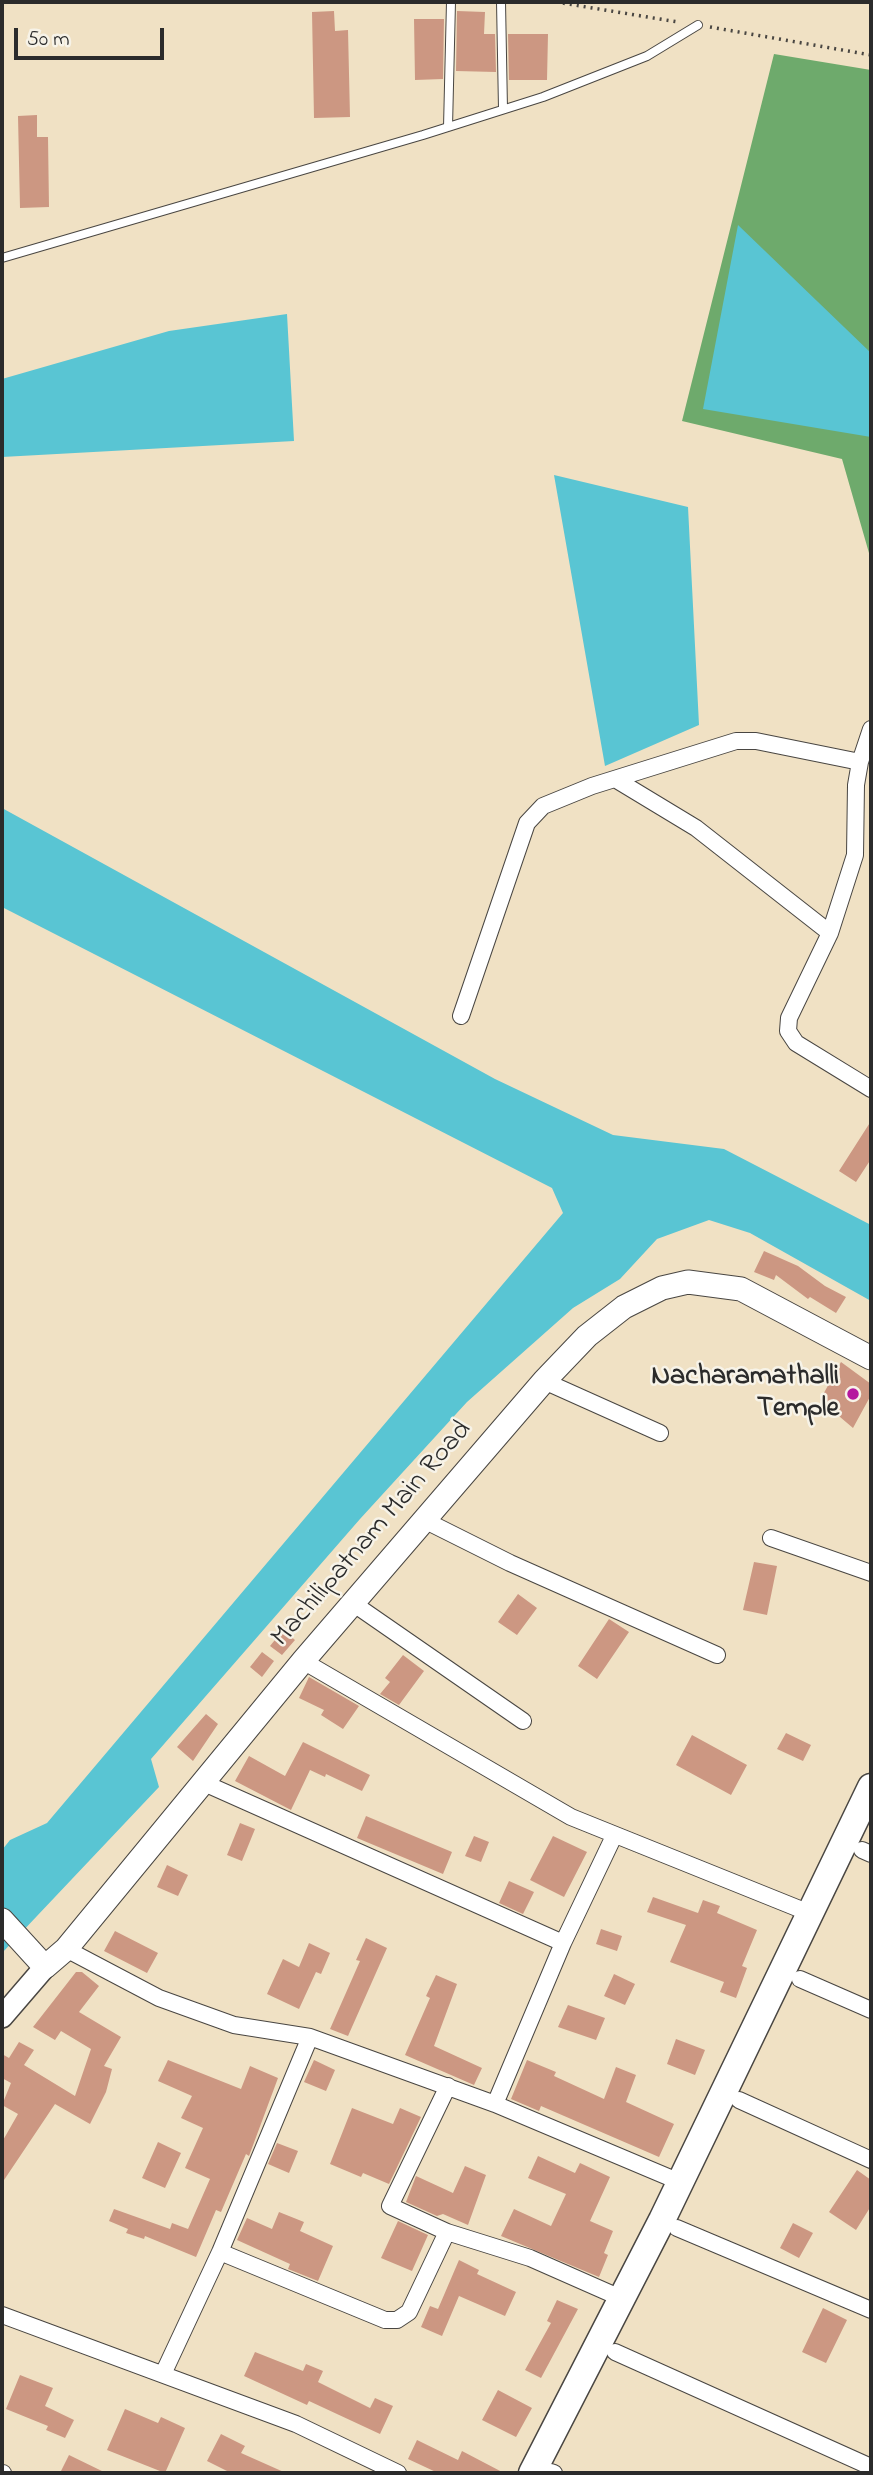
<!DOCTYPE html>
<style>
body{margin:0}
#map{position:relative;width:873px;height:2475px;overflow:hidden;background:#f0e1c4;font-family:"Indie Flower",sans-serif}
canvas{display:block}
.frame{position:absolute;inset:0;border:4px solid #2b2b2b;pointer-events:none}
.scale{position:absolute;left:14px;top:28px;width:150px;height:32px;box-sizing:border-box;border:4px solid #2b2b2b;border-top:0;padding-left:9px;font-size:21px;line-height:24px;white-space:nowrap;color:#2b2b2b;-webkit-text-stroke:5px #f7f3e8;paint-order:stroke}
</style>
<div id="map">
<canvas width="873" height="2475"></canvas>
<div class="frame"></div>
<div class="scale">50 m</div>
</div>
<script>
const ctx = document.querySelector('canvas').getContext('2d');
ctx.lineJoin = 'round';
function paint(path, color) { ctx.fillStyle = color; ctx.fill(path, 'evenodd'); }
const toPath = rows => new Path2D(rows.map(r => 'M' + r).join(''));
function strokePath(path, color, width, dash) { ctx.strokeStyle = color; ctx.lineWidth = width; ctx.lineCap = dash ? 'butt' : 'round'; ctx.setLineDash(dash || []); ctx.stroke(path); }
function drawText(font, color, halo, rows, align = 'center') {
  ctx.font = font + ' "Indie Flower",sans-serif'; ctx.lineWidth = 5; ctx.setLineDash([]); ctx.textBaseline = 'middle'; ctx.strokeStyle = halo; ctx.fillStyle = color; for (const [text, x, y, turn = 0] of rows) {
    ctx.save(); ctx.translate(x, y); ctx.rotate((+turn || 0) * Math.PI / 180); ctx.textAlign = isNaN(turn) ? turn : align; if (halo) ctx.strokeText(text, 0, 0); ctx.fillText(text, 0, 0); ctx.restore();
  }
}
const forest = toPath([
 [774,54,871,70,871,560,842,459,682,421]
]);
const water = toPath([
 [738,225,871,353,871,437,703,409],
 [287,314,294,441,2,457,2,379,169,331],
 [554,475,688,507,699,725,605,766],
 [2,808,495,1079,613,1135,724,1149,871,1225,871,1301,750,1233,709,1220,657,1239,620,1279,573,1308,467,1402,360,1519,151,1759,159,1787,2,1953,2,1850,10,1840,47,1823,563,1213,552,1188,2,907]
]);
const building = toPath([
 [334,11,335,31,348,30,350,117,314,118,312,12],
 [457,11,485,12,484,34,495,34,496,72,456,71],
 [414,19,444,19,443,79,415,80],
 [508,34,548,34,547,80,509,80],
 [37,115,37,137,48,137,49,207,20,208,18,116],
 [871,1121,871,1159,856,1182,839,1171],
 [764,1251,798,1266,825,1286,846,1297,836,1313,810,1297,808,1299,776,1275,774,1280,754,1272],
 [841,1362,871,1384,871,1395,853,1428,820,1400],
 [754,1562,777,1566,767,1615,743,1610],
 [518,1594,537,1608,517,1635,498,1622],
 [609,1619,629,1632,597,1679,578,1666],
 [283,1630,295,1640,282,1655,270,1646],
 [262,1652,274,1661,262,1677,250,1667],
 [403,1655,424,1671,399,1705,380,1694,390,1682,385,1678],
 [309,1677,359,1706,343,1729,321,1715,324,1710,299,1698],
 [206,1714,218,1724,193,1761,177,1747],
 [786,1733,811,1745,803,1761,777,1749],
 [692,1735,747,1765,731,1795,676,1765],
 [303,1742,370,1775,362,1791,326,1774,325,1777,310,1770,291,1810,235,1781,249,1756,285,1776],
 [366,1816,452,1852,443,1874,357,1838],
 [240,1823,255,1829,242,1861,227,1855],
 [474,1836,489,1842,481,1862,465,1856],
 [553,1836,587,1852,564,1897,530,1880],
 [167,1865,188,1875,178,1896,157,1887],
 [509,1881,534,1892,523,1914,499,1903],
 [653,1897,698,1913,703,1900,720,1906,717,1913,757,1930,742,1966,747,1968,736,1998,720,1992,724,1982,670,1962,686,1925,647,1912],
 [601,1929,622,1936,617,1951,596,1944],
 [115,1931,158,1953,147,1973,104,1951],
 [366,1938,387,1948,348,2036,330,2029,360,1961,356,1960],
 [309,1943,330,1953,321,1974,316,1972,299,2009,267,1994,283,1959,299,1967],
 [76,1972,82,1972,99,1986,79,2012,121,2037,104,2066,112,2069,106,2092,90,2124,55,2104,2,2183,2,2142,18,2114,2,2105,11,2083,2,2078,2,2054,9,2058,19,2042,34,2050,24,2065,75,2096,91,2049,61,2031,55,2040,33,2027],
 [614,1974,635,1984,625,2005,604,1996],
 [436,1975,457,1984,434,2046,482,2068,474,2085,405,2055,430,1998,426,1996],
 [568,2005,605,2018,596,2040,558,2027],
 [676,2039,705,2050,695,2075,667,2064],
 [168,2060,241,2089,250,2066,278,2078,249,2156,246,2154,221,2212,216,2210,196,2257,145,2236,144,2239,126,2233,128,2229,109,2221,114,2209,170,2229,172,2223,188,2229,210,2179,185,2168,203,2128,181,2118,192,2096,158,2081],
 [314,2060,335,2070,326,2091,304,2082],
 [527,2060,556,2072,554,2076,604,2099,616,2067,636,2075,626,2102,674,2124,659,2157,541,2106,539,2111,511,2099],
 [352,2108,393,2124,400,2108,421,2117,389,2184,363,2173,361,2177,330,2164],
 [158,2142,181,2153,165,2188,142,2178],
 [277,2143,298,2151,289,2173,268,2164],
 [538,2156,575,2173,580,2163,610,2177,590,2221,613,2231,604,2253,608,2255,599,2277,501,2236,514,2209,551,2226,566,2194,528,2178],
 [465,2166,486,2175,468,2225,443,2214,437,2216,406,2202,416,2176,453,2193],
 [857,2170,871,2180,871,2206,856,2230,829,2212],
 [279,2212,304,2222,300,2231,333,2246,318,2281,288,2269,290,2264,237,2240,247,2218,272,2229],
 [398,2221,428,2235,412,2271,381,2258],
 [793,2223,813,2233,799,2258,780,2248],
 [459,2260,479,2270,477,2274,516,2292,505,2316,459,2296,442,2336,421,2327,430,2306,438,2309],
 [557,2300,578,2309,541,2378,525,2370,551,2323,547,2321],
 [823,2308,847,2320,826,2363,802,2352],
 [255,2352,303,2371,306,2364,323,2371,318,2382,370,2408,375,2398,393,2406,380,2434,309,2401,307,2405,244,2376],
 [20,2375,53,2388,45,2406,74,2420,65,2438,46,2430,48,2426,6,2409],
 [498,2390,532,2408,516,2437,482,2420],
 [125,2409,158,2423,161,2417,185,2428,165,2473,107,2450],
 [221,2434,245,2446,241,2453,286,2473,231,2473,207,2461],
 [417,2440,458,2460,462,2451,504,2473,438,2473,408,2459],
 [69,2455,106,2473,60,2473]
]);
const path = toPath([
 [556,2,678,22],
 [710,27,871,55]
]);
const service = toPath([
 [501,2,503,109],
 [448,127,451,2],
 [2,258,423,135,543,97,647,56,698,25]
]);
const minor = toPath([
 [871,729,860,762,856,785,855,855,830,933,789,1018,788,1031,796,1043,871,1089],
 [615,779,696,828,830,933],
 [461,1016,527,823,543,806,592,786,736,741,756,741,860,762],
 [544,1381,660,1433],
 [424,1520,510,1563,717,1655],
 [771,1538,871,1573],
 [354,1604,523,1721],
 [303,1661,571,1817,812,1914],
 [204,1783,563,1943],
 [862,1850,871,1854],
 [66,1949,159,1998,234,2025,310,2037,495,2104,680,2182],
 [800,1979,871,2010],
 [739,2100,871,2160],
 [495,2104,563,1943,614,1836],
 [677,2228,871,2310],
 [447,2232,390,2206,448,2086],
 [220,2252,385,2320,397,2320,409,2312,447,2232,530,2258,623,2299],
 [2,2315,296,2424,398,2473],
 [615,2352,871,2467],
 [163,2374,220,2252,310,2037],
 [551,2472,554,2473],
 [2,2473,3,2473]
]);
const tertiary = toPath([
 [2,2017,45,1967]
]);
const secondary = toPath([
 [2,1920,45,1967,66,1949,303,1661,544,1381,587,1336,624,1307,662,1288,688,1282,741,1289,871,1358]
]);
const primary = toPath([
 [532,2473,662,2220,871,1787]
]);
const markers = [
 [853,1394,7,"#b5179e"]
];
const poiNames = [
 ["Nacharamathalli",839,1378],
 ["Temple",839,1410]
];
const streetNames = [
 ["Machilipatnam Main Road",373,1535,-49]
];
paint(forest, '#6eaa6c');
paint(water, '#59c5d3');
paint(building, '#cc9782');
strokePath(service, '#494642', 10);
strokePath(minor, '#494642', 18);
strokePath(tertiary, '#494642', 24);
strokePath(secondary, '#494642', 25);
strokePath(primary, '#494642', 29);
strokePath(path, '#494642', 3.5, [2, 5]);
strokePath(service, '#fff', 8);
strokePath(minor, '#fff', 16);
strokePath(tertiary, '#fff', 21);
strokePath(secondary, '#fff', 23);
strokePath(primary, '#fff', 26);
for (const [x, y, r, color] of markers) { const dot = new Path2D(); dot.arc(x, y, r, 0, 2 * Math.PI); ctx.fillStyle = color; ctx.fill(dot); strokePath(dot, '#f7f3e8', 2.5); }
drawText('bold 28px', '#2b2b2b', '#f7f3e8', poiNames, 'right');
drawText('28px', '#2b2b2b', '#f7f3e8', streetNames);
</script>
